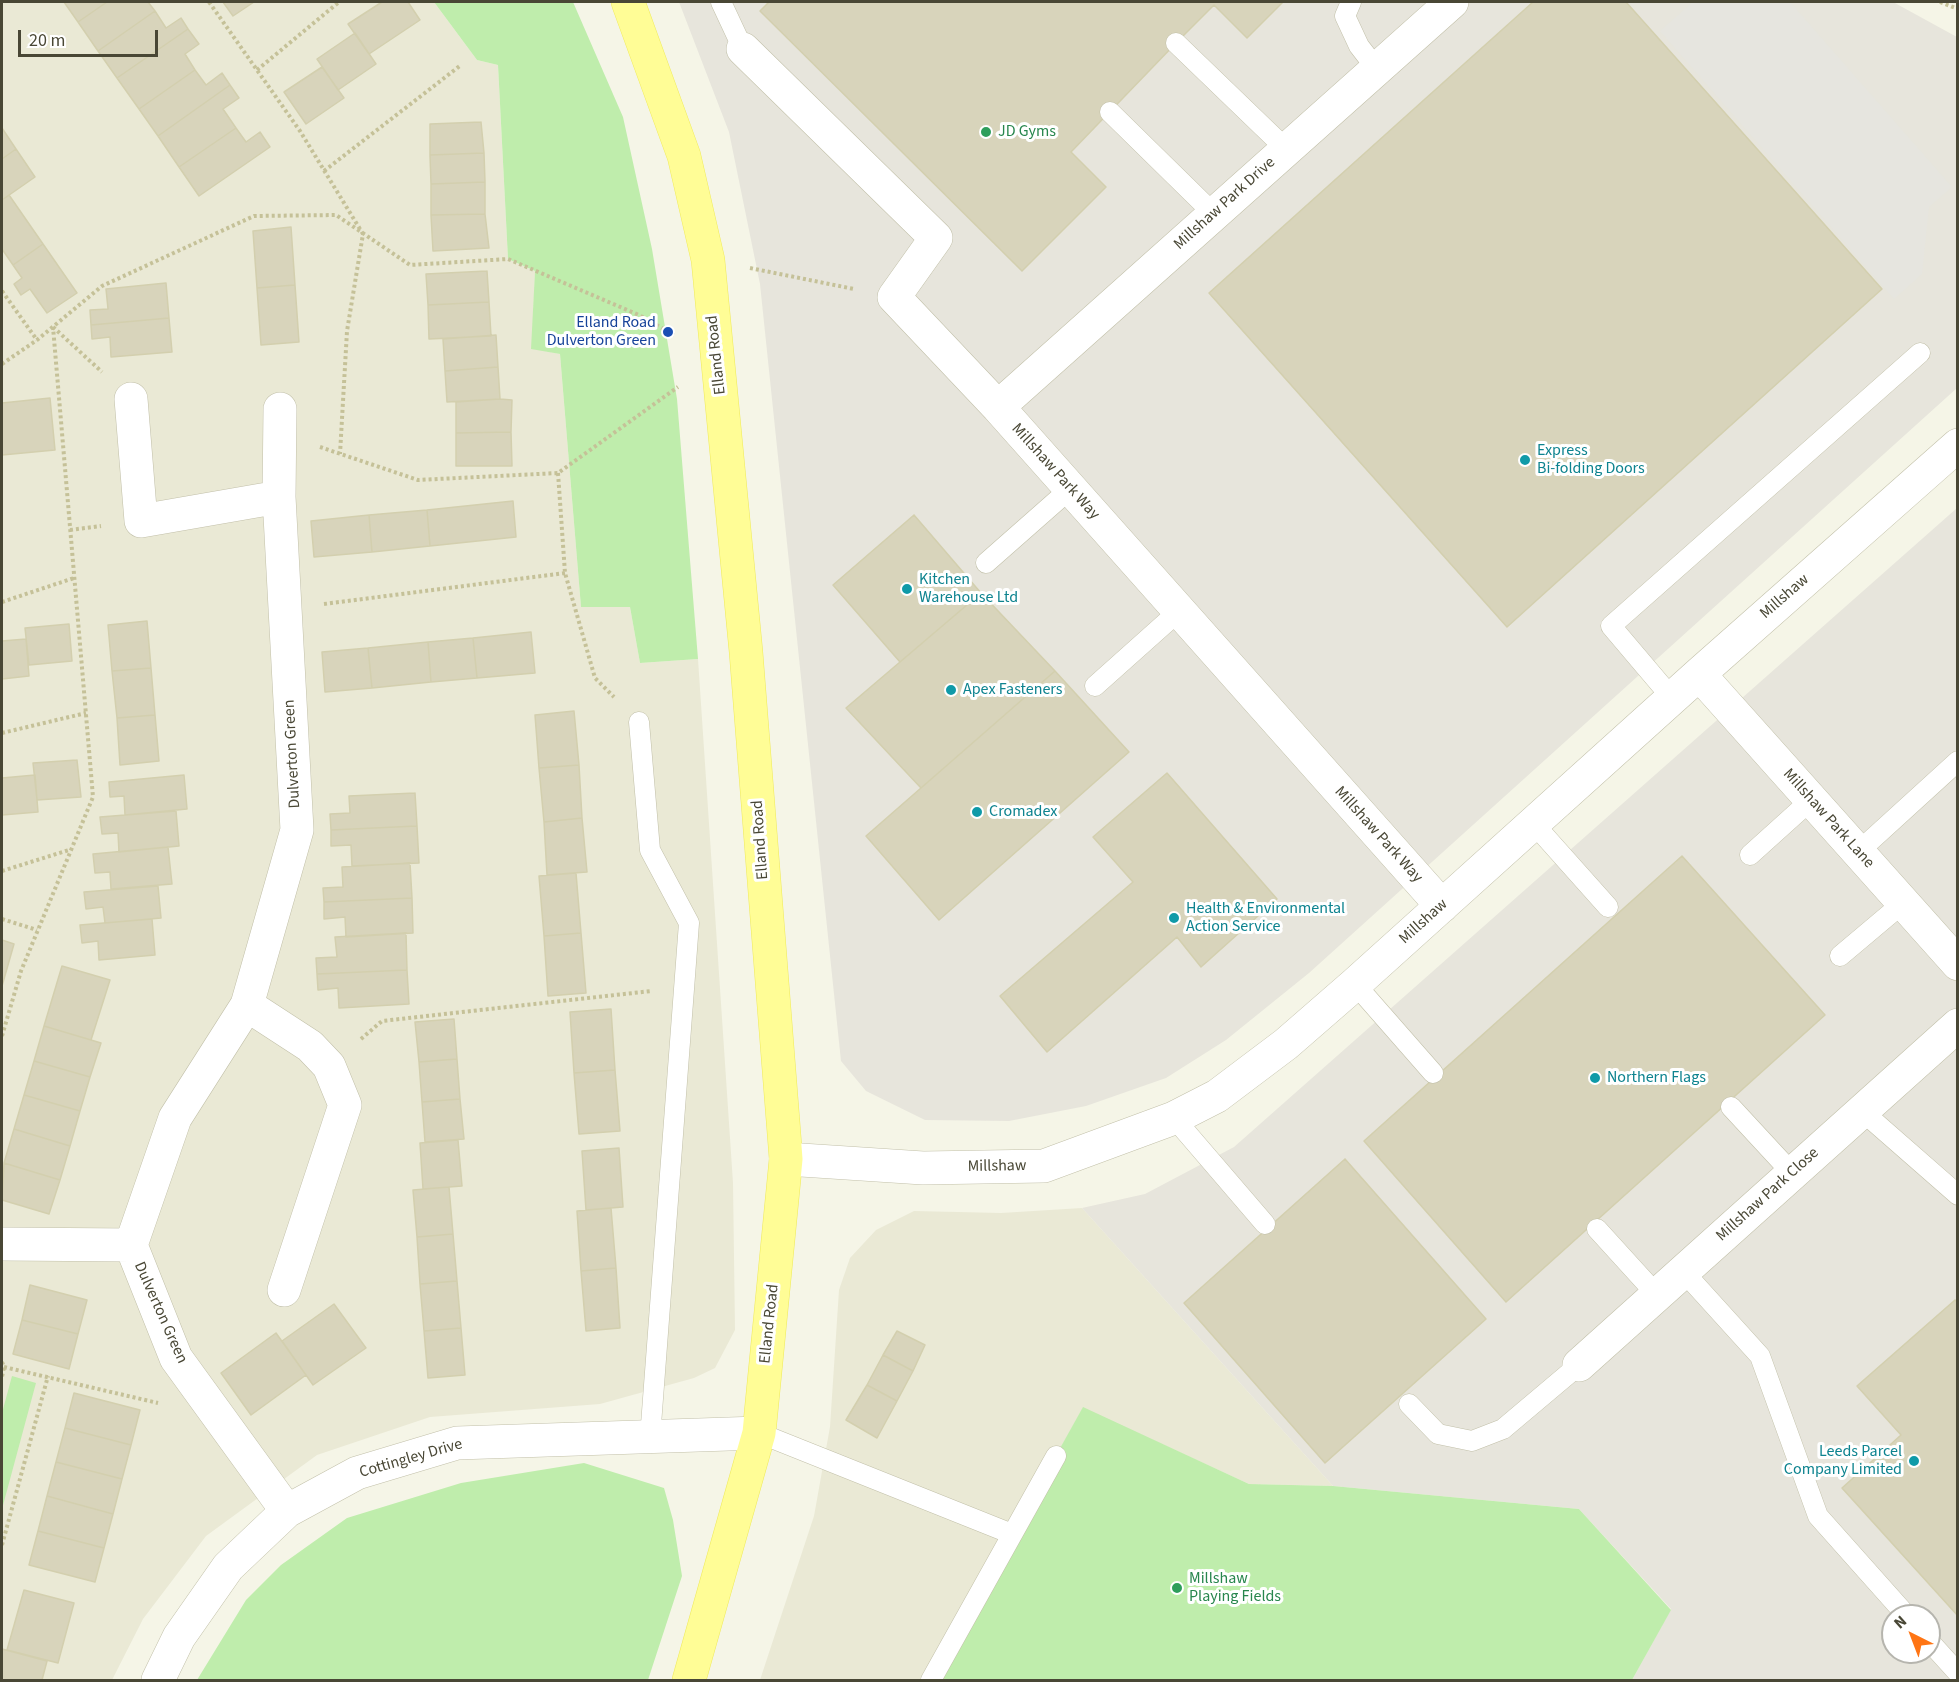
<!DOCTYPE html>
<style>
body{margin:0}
#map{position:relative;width:1959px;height:1682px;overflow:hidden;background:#f5f5e7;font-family:"Source Sans 3",sans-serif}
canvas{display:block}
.frame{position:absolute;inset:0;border:3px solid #494735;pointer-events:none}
.north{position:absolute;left:1881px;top:1604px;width:60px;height:60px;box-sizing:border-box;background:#fff;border:2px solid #b6b5ae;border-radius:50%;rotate:318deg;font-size:16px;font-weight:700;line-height:24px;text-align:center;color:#494735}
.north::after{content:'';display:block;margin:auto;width:21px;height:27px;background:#ff7514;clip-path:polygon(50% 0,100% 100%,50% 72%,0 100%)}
.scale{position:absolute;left:18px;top:30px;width:140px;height:27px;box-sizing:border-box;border:3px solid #494735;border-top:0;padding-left:8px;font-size:18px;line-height:21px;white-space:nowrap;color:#494735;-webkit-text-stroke:4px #fff;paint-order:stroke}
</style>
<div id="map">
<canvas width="1959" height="1682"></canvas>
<div class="frame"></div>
<div class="north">N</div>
<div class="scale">20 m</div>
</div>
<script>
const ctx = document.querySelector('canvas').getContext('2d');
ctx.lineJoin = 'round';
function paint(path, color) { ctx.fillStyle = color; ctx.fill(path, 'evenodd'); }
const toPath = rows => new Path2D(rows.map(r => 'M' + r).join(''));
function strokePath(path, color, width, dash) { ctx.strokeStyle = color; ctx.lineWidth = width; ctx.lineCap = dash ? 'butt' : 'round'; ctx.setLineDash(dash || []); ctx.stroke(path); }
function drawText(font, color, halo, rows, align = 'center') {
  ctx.font = font + ' "Source Sans 3",sans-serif'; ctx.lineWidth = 6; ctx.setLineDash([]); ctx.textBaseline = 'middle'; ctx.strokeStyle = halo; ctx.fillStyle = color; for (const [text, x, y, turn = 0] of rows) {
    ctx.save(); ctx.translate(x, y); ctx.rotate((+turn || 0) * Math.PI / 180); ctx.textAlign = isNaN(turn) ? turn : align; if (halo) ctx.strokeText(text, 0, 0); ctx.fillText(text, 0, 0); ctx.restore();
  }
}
const residential = toPath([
 [2,2,434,2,477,60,498,65,508,259,535,271,532,348,560,354,581,607,630,607,640,663,698,659,733,1183,735,1330,715,1368,694,1378,600,1404,430,1417,317,1455,206,1536,143,1619,112,1680,2,1680],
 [1082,1208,1333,1486,1249,1484,1083,1408,931,1680,760,1680,814,1516,830,1427,839,1290,850,1258,876,1230,914,1211,1001,1213]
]);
const industrial = toPath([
 [679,2,1893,2,1957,37,1957,388,1309,973,1226,1040,1166,1078,1086,1106,1009,1121,925,1120,866,1091,841,1061,760,284,729,132],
 [1957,508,1957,1680,1632,1680,1671,1609,1579,1509,1333,1486,1082,1208,1145,1194,1234,1147],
 [1893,1616,1929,1616,1929,1652,1893,1652]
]);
const green = toPath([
 [434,2,573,2,623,117,652,249,677,399,698,659,640,663,630,607,581,607,560,354,531,349,535,271,508,259,498,65,477,60],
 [12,1376,36,1383,2,1509,2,1413],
 [1083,1407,1249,1484,1333,1486,1579,1509,1671,1610,1632,1680,931,1680],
 [584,1463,664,1488,673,1520,682,1576,648,1680,197,1680,246,1600,281,1565,347,1518,461,1483]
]);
const parking = toPath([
 [1693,2,1790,2,1952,187,1929,207,1922,274,1894,299,1660,31]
]);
const building = toPath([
 [64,2,107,2,78,22,64,2],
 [107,2,148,2,155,11,98,51,78,22,107,2],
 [223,2,254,2,233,16,223,2],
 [382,2,408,2,420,20,369,54,348,24,382,2],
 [769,2,1283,2,1247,38,1214,5,1176,43,1071,152,1106,187,1022,271,760,11,769,2],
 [1533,2,1626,2,1882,289,1507,627,1209,293,1533,2],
 [155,11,166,28,181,18,188,29,117,78,98,51,155,11],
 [188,29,199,44,185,54,195,70,139,109,117,78,188,29],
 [355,33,376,64,338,90,317,59,355,33],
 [322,67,344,98,306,124,284,92,322,67],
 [195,70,206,85,222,73,230,85,158,136,139,109,195,70],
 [230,85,239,98,223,109,236,128,179,167,158,136,230,85],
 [481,122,484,153,430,155,430,124,481,122],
 [2,128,16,149,2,159,2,128],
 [236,128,246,142,260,132,270,147,199,196,179,167,236,128],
 [16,149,35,177,2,200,2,159,16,149],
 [484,153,485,182,431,184,430,155,484,153],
 [485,182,485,214,431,215,431,184,485,182],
 [9,195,43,244,13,265,2,249,2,200,9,195],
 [485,214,489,248,433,251,431,215,485,214],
 [291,227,295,285,257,288,253,231,291,227],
 [43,244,77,293,47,313,30,289,21,295,14,284,22,278,13,265,43,244],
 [487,271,489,302,428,305,426,274,487,271],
 [166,283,169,318,91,325,90,310,108,309,106,289,166,283],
 [295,285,299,342,261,345,257,288,295,285],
 [489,302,491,336,429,339,428,305,489,302],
 [169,318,172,352,111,357,110,337,92,339,91,325,169,318],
 [496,335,498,367,445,371,443,339,496,335],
 [498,367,500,399,447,402,445,371,498,367],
 [50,398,55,450,2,455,2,403,50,398],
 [500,399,512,400,511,432,456,433,456,402,500,399],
 [511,432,512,466,456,466,456,433,511,432],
 [513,501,516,537,430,546,427,510,513,501],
 [427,510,430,546,372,552,369,515,427,510],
 [369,515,372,552,314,557,311,521,369,515],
 [914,515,981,593,900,662,833,585,914,515],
 [981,593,1055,671,921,788,846,708,981,593],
 [147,621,151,668,112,671,108,625,147,621],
 [69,624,72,661,29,665,25,628,69,624],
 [531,632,535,673,477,678,473,638,531,632],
 [473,638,477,678,431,682,428,642,473,638],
 [26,639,29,676,2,679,2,641,26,639],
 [428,642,431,682,372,688,368,648,428,642],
 [368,648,372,688,325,692,322,652,368,648],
 [151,668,155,715,117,718,112,671,151,668],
 [1055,671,1129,752,939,920,866,836,1055,671],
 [574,711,579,765,539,768,535,715,574,711],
 [155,715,159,761,120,765,117,718,155,715],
 [77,760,81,797,37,800,33,763,77,760],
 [579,765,582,818,544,822,539,768,579,765],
 [1167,773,1277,899,1201,967,1177,937,1047,1052,1000,996,1133,882,1093,837,1167,773],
 [35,775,38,812,2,815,2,778,35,775],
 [184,775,187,809,125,815,124,796,110,797,109,782,184,775],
 [415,793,417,826,331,830,330,814,350,813,349,796,415,793],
 [176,811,179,846,119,852,118,833,102,834,100,817,176,811],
 [582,818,587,872,547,875,544,822,582,818],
 [417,826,419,863,352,866,351,845,331,846,331,830,417,826],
 [168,847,172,884,111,889,110,872,95,873,93,854,168,847],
 [1682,856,1825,1015,1506,1302,1364,1141,1682,856],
 [410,863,412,898,324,902,323,888,343,887,342,867,410,863],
 [576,873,581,933,544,936,539,876,576,873],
 [158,886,161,918,105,923,103,907,86,909,84,892,158,886],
 [412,898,413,933,346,937,345,917,324,919,324,902,412,898],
 [152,919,155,955,99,960,98,941,82,943,80,925,152,919],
 [406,933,407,970,317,974,316,958,337,957,335,937,406,933],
 [581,933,586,993,548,996,544,936,581,933],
 [2,940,14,944,2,986,2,940],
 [62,966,110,980,91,1040,44,1026,62,966],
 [407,970,409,1004,339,1008,338,988,318,990,317,974,407,970],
 [611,1009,615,1070,574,1073,570,1012,611,1009],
 [454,1019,457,1059,419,1062,415,1022,454,1019],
 [44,1026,101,1043,90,1077,34,1061,44,1026],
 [457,1059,460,1099,422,1102,419,1062,457,1059],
 [34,1061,90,1077,80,1111,24,1095,34,1061],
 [615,1070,620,1131,579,1134,574,1073,615,1070],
 [24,1095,80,1111,70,1146,14,1129,24,1095],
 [460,1099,464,1139,425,1142,422,1102,460,1099],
 [14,1129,70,1146,60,1180,4,1163,14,1129],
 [458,1140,462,1186,423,1189,420,1143,458,1140],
 [619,1148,623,1207,586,1210,582,1151,619,1148],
 [1345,1159,1486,1319,1325,1463,1184,1303,1345,1159],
 [4,1163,60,1180,49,1214,2,1200,4,1163],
 [449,1187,453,1234,417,1237,413,1190,449,1187],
 [611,1208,616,1268,581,1271,577,1211,611,1208],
 [453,1234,457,1281,420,1284,417,1237,453,1234],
 [616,1268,620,1328,586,1331,581,1271,616,1268],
 [457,1281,461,1328,424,1331,420,1284,457,1281],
 [30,1285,87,1300,78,1334,22,1320,30,1285],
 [1955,1300,1958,1303,1958,1616,1842,1488,1901,1435,1857,1386,1955,1300],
 [334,1304,366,1348,313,1385,282,1341,334,1304],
 [22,1320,78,1334,69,1369,13,1354,22,1320],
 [461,1328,465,1375,428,1378,424,1331,461,1328],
 [897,1331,925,1345,913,1371,883,1355,897,1331],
 [276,1333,306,1375,251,1415,221,1373,276,1333],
 [883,1355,913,1371,897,1401,867,1385,883,1355],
 [867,1385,897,1401,877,1438,846,1420,867,1385],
 [74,1393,140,1410,131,1445,65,1428,74,1393],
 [65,1428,131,1445,122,1479,56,1462,65,1428],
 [56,1462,122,1479,113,1514,47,1496,56,1462],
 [47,1496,113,1514,104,1548,38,1531,47,1496],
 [38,1531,104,1548,95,1582,29,1565,38,1531],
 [24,1590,74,1603,58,1663,7,1650,24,1590],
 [2,1649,47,1661,42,1680,2,1680,2,1649]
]);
const path = toPath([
 [209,2,300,131,363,234,347,331,340,454],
 [1940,2,1958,9],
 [257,70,339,2],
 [324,171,461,65],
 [750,268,854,289],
 [2,291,37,340],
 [53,327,102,372],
 [2,364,37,340,102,286,254,216,336,215,410,265,508,259,639,315,674,335],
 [320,447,418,480,558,473,678,387],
 [558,473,565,573,595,678,614,697],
 [70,530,101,526],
 [2,602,74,578],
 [324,604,565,573],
 [2,733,86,713],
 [2,871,69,850],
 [2,919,37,930],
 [2,1036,21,971,93,797,53,327],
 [361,1039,382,1021,651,991],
 [2,1362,4,1367,2,1377],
 [4,1367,158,1403],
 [2,1545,48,1376]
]);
const lane = toPath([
 [721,2,743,49],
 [1351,2,1345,16,1359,46,1376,68],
 [1176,43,1286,149],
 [1110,112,1214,214],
 [986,563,1070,489],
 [1095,686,1179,611],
 [1672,698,1611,626,1920,353],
 [639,722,650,850,689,923,650,1438],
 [1534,824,1608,907],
 [1858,852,1958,761],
 [1750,855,1811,800],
 [1840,956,1903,903],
 [1355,984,1433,1073],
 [1731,1107,1792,1173],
 [1862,1111,1958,1195],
 [1174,1118,1265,1224],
 [1597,1229,1657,1295],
 [1683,1271,1760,1356,1818,1516,1907,1616],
 [1409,1404,1438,1434,1472,1441,1503,1429,1579,1365],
 [759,1433,1012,1534],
 [1929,1641,1958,1673],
 [931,1680,1056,1456]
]);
const street = toPath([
 [743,49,936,238,894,297,998,407,1442,906],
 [131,399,141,521,279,497],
 [998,407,1452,2],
 [280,409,279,497,297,830,247,1005,175,1118,131,1245,176,1358,287,1511],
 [1699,674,1958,964],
 [247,1005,310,1046,329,1066,345,1105,284,1290],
 [786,1159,923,1168,1044,1166,1174,1118,1217,1096,1286,1044,1355,984,1699,674,1958,445],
 [2,1244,131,1245],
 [1579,1365,1958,1025],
 [158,1680,179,1637,228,1567,287,1511,357,1473,457,1443,759,1433]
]);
const primary = toPath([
 [628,2,684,156,708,260,746,652,786,1159,759,1433,689,1680]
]);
const markers = [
 [986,132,6,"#2e9e5b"],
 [668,332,6,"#1a4fb4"],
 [1525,460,6,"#0f9aa8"],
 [907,589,6,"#0f9aa8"],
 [951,690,6,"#0f9aa8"],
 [977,812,6,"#0f9aa8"],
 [1174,918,6,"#0f9aa8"],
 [1595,1078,6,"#0f9aa8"],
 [1914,1461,6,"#0f9aa8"],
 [1177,1588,6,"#2e9e5b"]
];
const leisureNames = [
 ["JD Gyms",998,132],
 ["Millshaw",1189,1579],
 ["Playing Fields",1189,1597]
];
const streetNames = [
 ["Millshaw Park Drive",1225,204,-42],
 ["Elland Road",717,355,-96],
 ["Millshaw Park Way",1055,472,48],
 ["Millshaw",1785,597,-41],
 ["Dulverton Green",293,754,-93],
 ["Millshaw Park Lane",1828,819,48],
 ["Millshaw Park Way",1378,835,48],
 ["Elland Road",761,840,-94],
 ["Millshaw",1424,922,-42],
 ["Millshaw",997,1167,-1],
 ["Millshaw Park Close",1768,1195,-42],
 ["Dulverton Green",160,1313,66],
 ["Elland Road",770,1324,-84],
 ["Cottingley Drive",411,1459,-16]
];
const transitNames = [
 ["Elland Road",656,323],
 ["Dulverton Green",656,341]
];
const cultureNames = [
 ["Express",1537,451],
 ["Bi-folding Doors",1537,469],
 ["Kitchen",919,580],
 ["Warehouse Ltd",919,598],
 ["Apex Fasteners",963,690],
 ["Cromadex",989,812],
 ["Health & Environmental",1186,909],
 ["Action Service",1186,927],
 ["Northern Flags",1607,1078],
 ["Leeds Parcel",1902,1452,"right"],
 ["Company Limited",1902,1470,"right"]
];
paint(residential, '#eae9d5');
paint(industrial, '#e7e5dc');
paint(green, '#bfedac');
paint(parking, '#e6e5df');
paint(building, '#d8d4bb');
strokePath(building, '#d3cfae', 1.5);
strokePath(lane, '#c2c0a9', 21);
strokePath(street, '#c2c0a9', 34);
strokePath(primary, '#efea5b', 34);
strokePath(path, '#c5c198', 4, [3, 3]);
strokePath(lane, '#fff', 20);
strokePath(street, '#fff', 33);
strokePath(primary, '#fffd96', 33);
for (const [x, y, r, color] of markers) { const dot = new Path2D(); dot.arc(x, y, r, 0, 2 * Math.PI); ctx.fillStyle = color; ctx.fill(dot); strokePath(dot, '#fff', 2); }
drawText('16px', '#27864d', '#fff', leisureNames, 'left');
drawText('16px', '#494735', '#fff', streetNames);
drawText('16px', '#164399', '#fff', transitNames, 'right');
drawText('16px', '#0d838f', '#fff', cultureNames, 'left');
</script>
